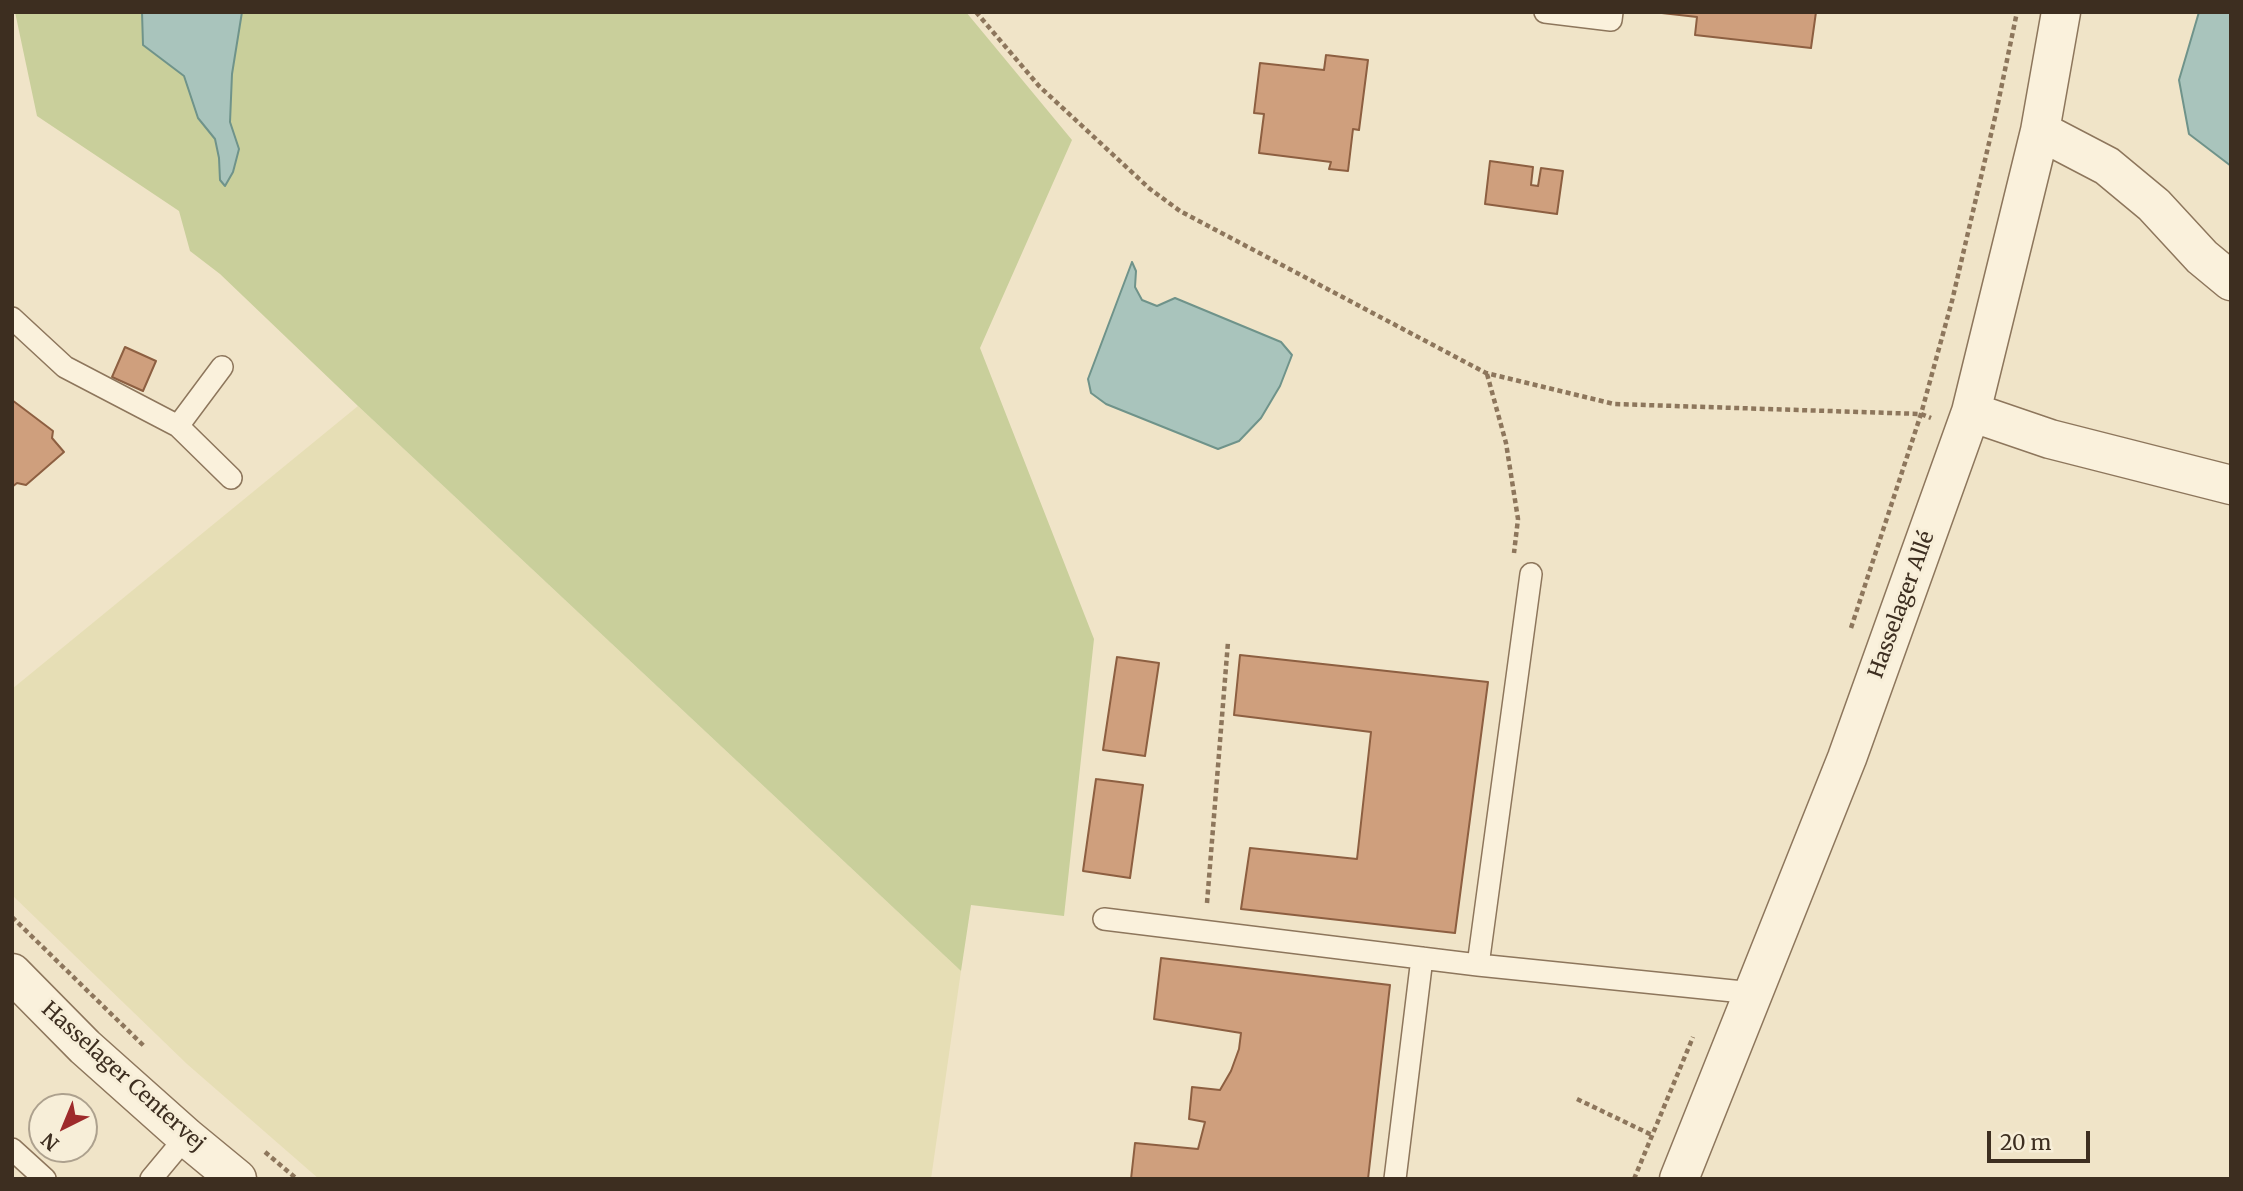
<!DOCTYPE html>
<meta charset="utf-8">
<style>
body{margin:0}
#map{position:relative;width:2243px;height:1191px;overflow:hidden;background:#f0e4c8;font-family:Merriweather,serif}
canvas{display:block}
.frame{position:absolute;inset:0;border:14px solid #3d2e20;pointer-events:none}
.north{position:absolute;left:28px;top:1093px;width:70px;height:70px;box-sizing:border-box;background:#f7eed8;border:2px solid #ada18e;border-radius:50%;rotate:223deg;font-size:19px;font-weight:700;line-height:28px;text-align:center;color:#3d2e20}
.north::after{content:'';display:block;margin:auto;width:24px;height:32px;background:#9e2a2b;clip-path:polygon(50% 0,100% 100%,50% 72%,0 100%)}
.scale{position:absolute;left:1987px;top:1131px;width:103px;height:32px;box-sizing:border-box;border:4px solid #3d2e20;border-top:0;padding-left:9px;font-size:21px;line-height:24px;white-space:nowrap;color:#3d2e20;-webkit-text-stroke:5px #f7eed8;paint-order:stroke}
</style>
<div id="map">
<canvas width="2243" height="1191"></canvas>
<div class="frame"></div>
<div class="north">N</div>
<div class="scale">20 m</div>
</div>
<script>
const ctx = document.querySelector('canvas').getContext('2d');
ctx.lineJoin = 'round';
function paint(path, color) { ctx.fillStyle = color; ctx.fill(path, 'evenodd'); }
const toPath = rows => new Path2D(rows.map(r => 'M' + r).join(''));
function strokePath(path, color, width, dash) { ctx.strokeStyle = color; ctx.lineWidth = width; ctx.lineCap = dash ? 'butt' : 'round'; ctx.setLineDash(dash || []); ctx.stroke(path); }
function drawText(font, color, halo, rows, align = 'center') {
  ctx.font = font + ' Merriweather,serif'; ctx.lineWidth = 6; ctx.setLineDash([]); ctx.textBaseline = 'middle'; ctx.strokeStyle = halo; ctx.fillStyle = color; for (const [text, x, y, turn = 0] of rows) {
    ctx.save(); ctx.translate(x, y); ctx.rotate((+turn || 0) * Math.PI / 180); ctx.textAlign = isNaN(turn) ? turn : align; if (halo) ctx.strokeText(text, 0, 0); ctx.fillText(text, 0, 0); ctx.restore();
  }
}
const farmland = toPath([
 [358,406,961,971,931,1179,319,1179,187,1064,12,895,12,689]
]);
const green = toPath([
 [15,12,142,12,143,45,184,76,198,118,215,139,219,158,220,179,239,149,230,123,232,74,242,12,966,12,1072,140,980,348,1094,639,1064,916,971,905,961,971,358,406,220,274,190,251,179,211,37,116]
]);
const water = toPath([
 [142,12,242,12,232,74,230,122,239,149,233,172,225,186,220,180,219,158,215,139,198,118,184,76,143,45,142,12],
 [2199,12,2231,12,2231,166,2189,134,2179,80,2199,12],
 [1132,262,1136,271,1135,287,1142,300,1157,306,1175,298,1281,342,1292,355,1280,386,1261,418,1239,441,1218,449,1106,404,1091,393,1088,379,1132,262]
]);
const building = toPath([
 [1653,12,1816,12,1811,48,1695,35,1697,17,1653,12],
 [1326,55,1368,60,1359,130,1353,129,1348,171,1329,169,1331,162,1259,153,1264,114,1254,113,1260,63,1324,70,1326,55],
 [1490,161,1533,167,1531,185,1538,186,1541,168,1563,171,1557,214,1485,204,1490,161],
 [125,347,156,361,143,391,112,377,125,347],
 [12,400,53,431,52,438,64,452,26,485,17,483,12,487,12,400],
 [1240,655,1488,682,1455,933,1241,909,1250,848,1357,859,1371,732,1234,715,1240,655],
 [1117,657,1159,663,1145,756,1103,750,1117,657],
 [1096,779,1143,785,1130,878,1083,871,1096,779],
 [1161,958,1390,985,1368,1179,1131,1179,1135,1143,1198,1149,1205,1122,1189,1119,1192,1087,1220,1090,1231,1071,1239,1049,1241,1033,1154,1019,1161,958]
]);
const path = toPath([
 [976,12,1039,86,1150,189,1180,211,1486,373,1614,404,1921,414,1931,418],
 [1487,374,1506,443,1518,519,1514,553],
 [1851,628,1921,414,1952,301,1996,113,2017,12],
 [1207,903,1228,642],
 [12,917,145,1047],
 [1577,1099,1652,1135],
 [265,1152,297,1179],
 [1634,1179,1693,1037]
]);
const service = toPath([
 [1545,12,1611,20,1612,12],
 [12,318,65,367,178,426,231,478],
 [178,426,222,367],
 [1104,919,1478,965,1753,993],
 [1478,965,1531,574],
 [12,1149,45,1179],
 [151,1179,186,1137],
 [1395,1179,1422,958]
]);
const minor = toPath([
 [2040,131,2107,166,2154,205,2202,257,2231,281],
 [1971,412,2050,439,2231,485],
 [12,973,85,1047,186,1137,237,1179],
 [1679,1179,1847,758,1971,412,2040,131,2061,12]
]);
const streetNames = [
 ["Hasselager Allé",1902,605,-70],
 ["Hasselager Centervej",123,1077,42]
];
paint(farmland, '#e6deb5');
paint(green, '#c9cf9b');
paint(water, '#a9c4bc');
strokePath(water, '#6f938a', 2);
paint(building, '#cf9f7d');
strokePath(building, '#8d5f41', 2);
strokePath(service, '#8d765c', 24);
strokePath(minor, '#8d765c', 41);
strokePath(path, '#8d765c', 4.5, [5, 3.5]);
strokePath(service, '#faf1dc', 21);
strokePath(minor, '#faf1dc', 38);
drawText('21px', '#3d2e20', '#f7eed8', streetNames);
</script>
